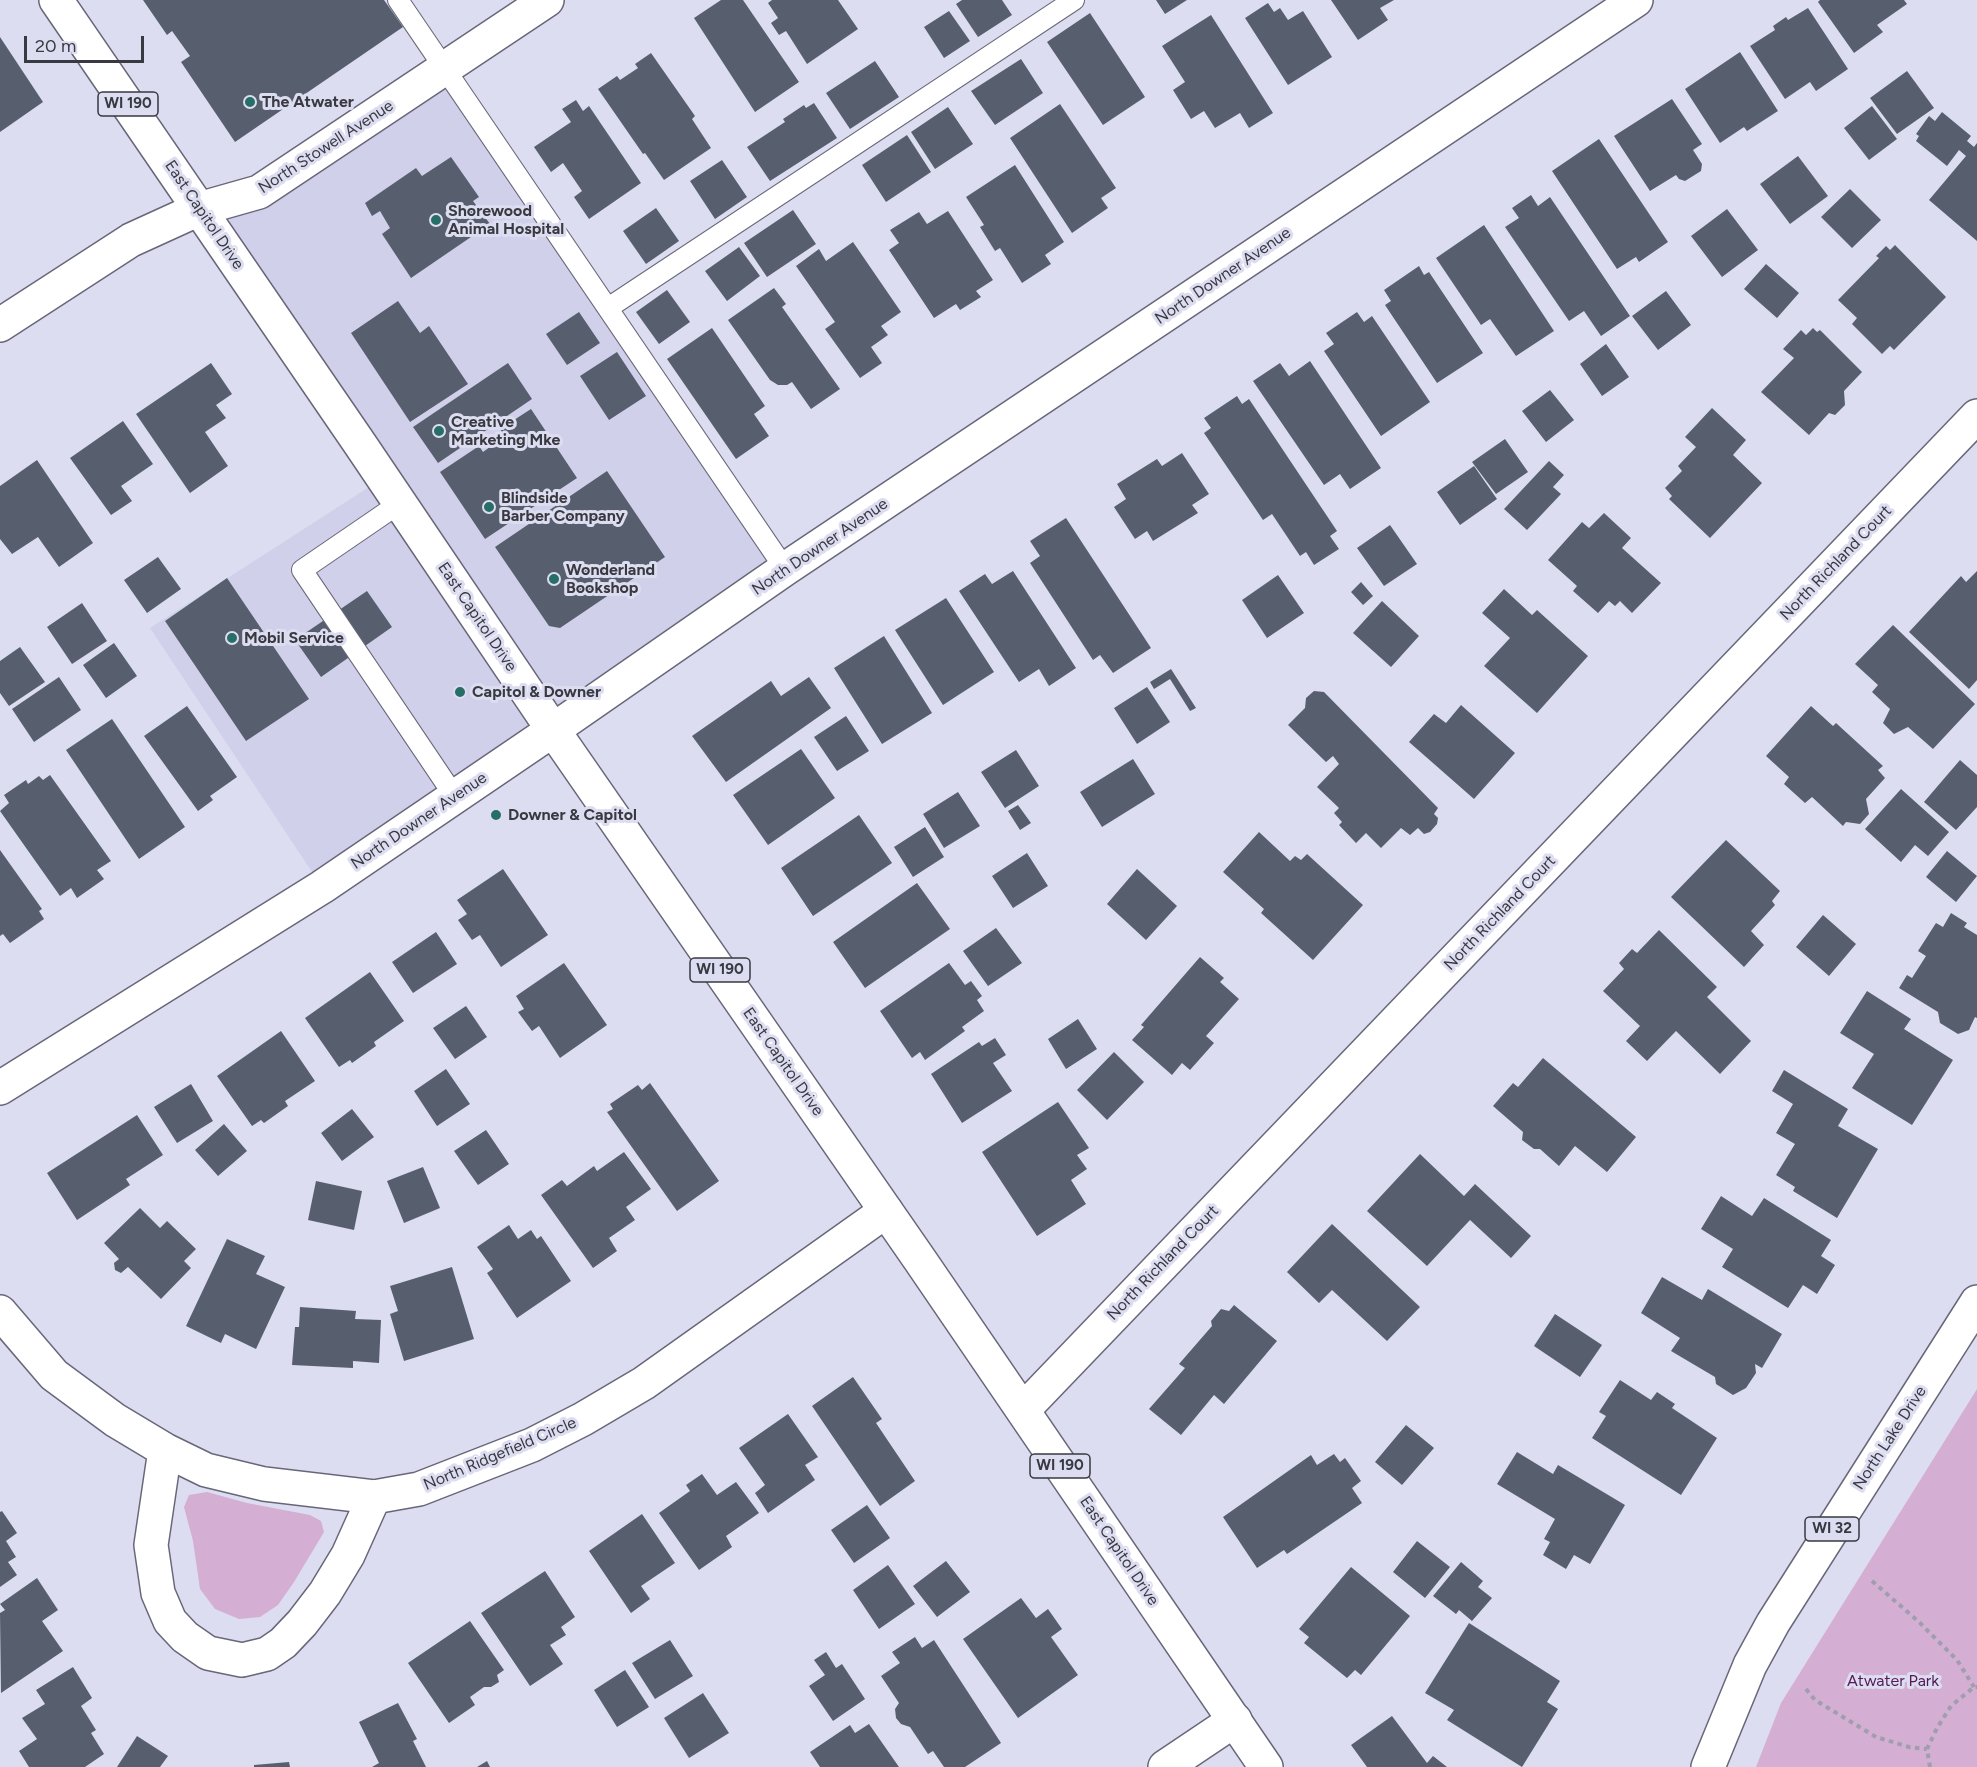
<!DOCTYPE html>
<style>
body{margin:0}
#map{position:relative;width:1977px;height:1767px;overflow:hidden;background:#ddddf1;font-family:Figtree,sans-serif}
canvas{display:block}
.scale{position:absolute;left:24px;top:36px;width:120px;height:27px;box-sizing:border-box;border:3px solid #393941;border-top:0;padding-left:8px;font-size:18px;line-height:21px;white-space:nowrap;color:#393941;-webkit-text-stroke:4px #ddddf1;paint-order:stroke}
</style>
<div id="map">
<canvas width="1977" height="1767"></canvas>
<div class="scale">20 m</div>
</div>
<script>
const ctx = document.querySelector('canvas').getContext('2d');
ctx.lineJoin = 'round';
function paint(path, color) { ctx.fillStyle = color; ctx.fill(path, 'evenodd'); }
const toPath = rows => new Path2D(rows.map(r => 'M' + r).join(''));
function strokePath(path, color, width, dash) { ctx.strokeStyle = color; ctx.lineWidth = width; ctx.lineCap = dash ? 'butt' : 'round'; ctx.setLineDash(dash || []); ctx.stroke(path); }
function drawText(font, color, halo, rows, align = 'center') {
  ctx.font = font + ' Figtree,sans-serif'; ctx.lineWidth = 6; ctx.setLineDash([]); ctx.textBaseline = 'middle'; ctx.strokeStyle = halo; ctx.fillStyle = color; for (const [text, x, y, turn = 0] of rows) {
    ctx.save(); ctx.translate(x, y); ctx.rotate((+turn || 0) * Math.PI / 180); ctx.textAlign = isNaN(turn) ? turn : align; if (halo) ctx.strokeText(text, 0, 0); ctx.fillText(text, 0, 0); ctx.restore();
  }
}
const built = toPath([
 [445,68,785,569,322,887,150,628,383,478,199,209]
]);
const green = toPath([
 [1977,1389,1977,1767,1756,1767,1781,1703],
 [207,1492,247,1503,310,1515,321,1521,324,1532,294,1582,278,1605,260,1617,239,1619,215,1609,200,1589,193,1541,184,1507,189,1495]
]);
const building = toPath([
 [143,0,384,0,403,27,235,142,181,62,190,56,172,31,167,35],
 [721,0,743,0,799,82,755,112,694,18],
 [772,0,838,0,858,29,807,64,786,31,779,35,771,23,778,18,768,3],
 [962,0,1002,0,1012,15,978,37,956,4],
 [1156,0,1187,0,1165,14],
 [1331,0,1394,0,1380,8,1388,20,1358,40],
 [1820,0,1904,0,1907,4,1877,25,1883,32,1854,53,1818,2],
 [1268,3,1274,12,1280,8,1288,20,1303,11,1332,57,1288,85,1245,18],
 [1808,8,1848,69,1816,91,1810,82,1785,99,1750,46,1775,30,1773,26,1786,17,1788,20],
 [949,11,970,41,944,58,924,27],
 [1090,13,1145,97,1103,125,1047,42],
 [1211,15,1273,113,1249,128,1240,113,1215,128,1204,111,1191,119,1173,90,1185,82,1162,46],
 [0,37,43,102,0,132],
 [1740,52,1778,111,1747,131,1744,127,1720,143,1685,89],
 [651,53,695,116,692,119,711,148,664,180,645,153,643,154,598,89,617,76,620,80,638,68,635,64],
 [1021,59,1043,93,995,125,971,91],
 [875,61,899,97,850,129,826,93],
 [1907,71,1934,108,1897,134,1870,98],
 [1672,99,1702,144,1693,150,1702,164,1701,171,1685,181,1679,179,1676,175,1650,191,1614,136],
 [576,100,583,111,589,106,641,183,589,219,574,197,582,191,563,163,551,172,534,147,571,122,562,109],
 [814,103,837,138,770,181,747,147,785,122,783,119,804,105,806,108],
 [1060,104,1116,188,1101,198,1108,208,1072,233,1010,138],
 [1872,106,1897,139,1869,160,1844,128],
 [948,107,973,144,935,169,911,132],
 [1942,112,1971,136,1967,141,1974,147,1977,143,1977,241,1929,200,1966,156,1959,150,1947,166,1916,141,1919,136,1916,134,1929,116,1935,121],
 [907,135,931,172,886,202,862,165],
 [1599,139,1668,242,1639,262,1636,257,1617,269,1552,171],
 [1798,156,1828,196,1790,224,1760,184],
 [451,157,479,197,473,201,490,224,411,278,382,234,390,228,380,211,372,216,365,203,416,168,422,176],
 [722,160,747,197,715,219,690,181],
 [1015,165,1064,242,1045,255,1051,264,1022,283,1000,248,995,251,980,227,984,225,966,197],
 [1850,189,1881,220,1852,248,1821,217],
 [1531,195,1538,206,1550,197,1630,316,1601,336,1584,311,1569,321,1505,227,1519,218,1512,208],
 [656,208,679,241,646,264,623,231],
 [1727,209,1758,250,1722,277,1691,236],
 [793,210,816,244,767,277,744,243],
 [948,211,993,280,976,291,981,297,960,310,956,304,934,318,889,250,899,243,890,230,919,212,927,224],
 [1484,225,1554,331,1516,356,1490,319,1481,325,1436,258],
 [853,242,901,312,881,326,888,335,871,347,882,363,860,378,825,329,835,322,796,266,819,249,826,261],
 [1895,245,1946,297,1894,350,1890,346,1882,354,1852,324,1857,318,1838,300,1879,258,1876,256,1886,246,1890,250],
 [739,247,760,276,727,301,705,271],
 [1766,264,1799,293,1777,318,1744,289],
 [1419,266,1424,275,1429,272,1483,353,1437,383,1385,305,1391,301,1384,290],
 [774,288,786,304,782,307,840,389,811,409,792,382,787,385,778,385,770,380,728,320],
 [667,290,690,322,659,344,636,312],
 [1666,291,1691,325,1658,350,1632,316],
 [398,301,420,333,429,326,468,384,410,422,351,333],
 [579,312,600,343,567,365,546,334],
 [1357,312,1364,322,1372,316,1430,402,1381,436,1324,351,1334,344,1326,333],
 [712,328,765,406,754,414,769,436,736,459,667,359],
 [1813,328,1817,332,1820,330,1862,372,1844,391,1845,405,1835,415,1829,413,1809,435,1761,392,1794,358,1783,349,1801,330,1806,335],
 [1606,344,1629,377,1602,396,1580,364],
 [617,352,646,396,609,420,580,376],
 [1310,361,1381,468,1350,489,1340,474,1324,485,1253,381,1280,363,1289,376],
 [211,363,232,394,216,405,226,418,205,432,228,466,190,493,136,414],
 [508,363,532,399,438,463,413,427],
 [1550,390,1574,420,1546,442,1522,411],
 [1237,396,1242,404,1249,399,1337,531,1330,536,1339,549,1314,565,1306,552,1300,556,1272,514,1263,520,1204,433,1211,428,1204,418],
 [1712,408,1746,440,1733,455,1762,483,1710,538,1669,499,1672,496,1665,488,1682,471,1678,466,1696,447,1685,437],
 [531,409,577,478,485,539,440,472,479,446,483,452,505,436,500,429],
 [123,421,153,464,121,486,132,501,111,515,70,458],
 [1505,439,1528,472,1496,494,1472,462],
 [1182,453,1209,494,1192,505,1198,513,1153,541,1147,531,1135,539,1114,507,1126,499,1117,484,1157,459,1162,466],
 [37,460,93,543,59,567,38,537,12,554,0,539,0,486],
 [1549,461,1564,475,1553,487,1561,494,1527,530,1504,509],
 [1474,466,1497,499,1460,525,1437,492],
 [607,471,665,557,560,628,549,626,495,547],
 [1604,513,1631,538,1622,548,1661,583,1632,613,1620,601,1615,606,1609,601,1598,613,1573,591,1577,586,1548,560,1582,522,1589,528],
 [1066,518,1151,648,1113,673,1100,655,1093,660,1030,563,1040,556,1030,541],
 [1390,525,1417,564,1384,586,1357,548],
 [158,557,181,589,147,613,124,580],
 [1013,571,1076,668,1049,686,1039,669,1019,682,959,591,985,574,992,584],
 [1977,571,1977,680,1969,689,1909,632,1961,576,1966,582],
 [1278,575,1304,613,1267,638,1242,600],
 [227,578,309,699,246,741,165,621],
 [1361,582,1373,596,1363,605,1351,592],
 [1504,589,1532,615,1537,610,1588,656,1537,713,1484,666,1510,638,1482,613],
 [367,591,392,627,321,677,295,640],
 [946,598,994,672,943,705,895,630],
 [1382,601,1419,636,1391,667,1353,633],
 [82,603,107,641,72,664,47,627],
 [1893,625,1975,704,1933,749,1908,727,1894,734,1883,723,1890,709,1872,692,1878,685,1855,664],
 [884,636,932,713,882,744,834,668],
 [114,643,137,676,106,698,83,665],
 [20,647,45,682,9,706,0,693,0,661],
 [1171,669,1196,708,1190,711,1170,679,1154,689,1150,682],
 [59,677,81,710,34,742,12,709],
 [809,677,831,708,726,782,692,736,771,681,781,696],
 [1147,687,1170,722,1137,744,1114,708],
 [1314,691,1324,692,1438,808,1434,814,1438,818,1437,824,1430,832,1424,834,1418,828,1410,835,1401,828,1381,848,1366,833,1356,843,1339,825,1342,822,1334,813,1339,808,1317,787,1339,764,1333,756,1326,762,1288,725,1305,708,1306,698],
 [1461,705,1515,753,1474,799,1409,742,1434,714,1446,723],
 [187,706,237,777,210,796,213,800,198,811,144,736],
 [1811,706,1833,726,1836,723,1883,766,1878,770,1885,778,1866,799,1869,814,1860,824,1846,822,1843,826,1812,797,1805,803,1784,784,1789,777,1766,756],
 [846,716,869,751,837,771,814,737],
 [112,719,185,827,139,859,66,750],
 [801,749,835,798,768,845,733,795],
 [1016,750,1039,786,1005,808,981,772],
 [1133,759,1155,794,1102,827,1080,792],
 [1960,760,1977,775,1977,807,1956,830,1924,802],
 [50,775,111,861,97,870,104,879,77,898,71,888,60,896,0,811,9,803,4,795,26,780,28,784,39,776,43,780],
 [1901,789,1949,832,1928,856,1915,845,1901,862,1865,829],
 [958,792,980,826,944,848,923,814],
 [1018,805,1031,823,1020,830,1008,811],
 [859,815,892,863,813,916,781,868],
 [925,827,944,857,913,877,894,847],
 [1259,832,1290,861,1295,856,1301,860,1307,854,1363,905,1313,960,1261,913,1264,909,1223,872],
 [1726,840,1780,891,1772,901,1775,905,1751,931,1764,945,1744,967,1671,897],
 [0,850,42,909,39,911,44,919,10,943,3,934,0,936],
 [1947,851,1977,876,1956,902,1926,877],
 [1027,853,1048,886,1013,908,992,876],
 [503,869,548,935,501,967,480,935,472,940,458,920,467,914,457,900],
 [1137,869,1177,906,1146,940,1107,904],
 [917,883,950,929,865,988,833,942],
 [1951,913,1967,923,1964,927,1977,935,1977,1018,1975,1017,1969,1030,1958,1034,1940,1023,1938,1012,1899,988,1907,975,1912,978,1926,956,1918,951,1936,923,1943,927],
 [1823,915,1856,944,1829,976,1796,947],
 [996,928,1022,963,988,986,963,951],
 [1659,930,1717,987,1707,997,1751,1041,1720,1074,1676,1031,1647,1061,1626,1041,1640,1026,1603,991,1624,969,1619,963,1632,949,1637,953],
 [436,932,457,964,413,993,392,962],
 [1200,957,1224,978,1220,982,1239,999,1206,1036,1214,1043,1190,1070,1182,1063,1172,1075,1132,1040,1144,1027,1141,1025],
 [564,963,607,1025,560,1058,539,1026,532,1031,518,1012,524,1009,516,996],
 [949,963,965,985,971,981,982,996,977,1000,984,1011,962,1027,965,1031,925,1060,920,1052,912,1058,880,1011],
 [370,972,404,1021,374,1042,376,1046,352,1063,350,1060,339,1067,305,1018],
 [1867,991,1911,1019,1904,1029,1953,1060,1912,1125,1852,1088,1874,1054,1840,1033],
 [466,1006,487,1037,455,1059,433,1028],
 [1078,1019,1097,1049,1066,1069,1048,1039],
 [281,1031,315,1081,285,1101,288,1106,264,1123,261,1120,252,1126,217,1076],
 [995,1038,1006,1055,993,1063,1012,1091,962,1123,931,1074,979,1042,982,1046],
 [1114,1052,1144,1082,1107,1120,1077,1090],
 [1543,1058,1636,1137,1607,1172,1575,1146,1559,1166,1540,1149,1534,1149,1522,1140,1523,1132,1493,1106,1513,1083,1518,1087],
 [446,1069,470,1104,437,1126,414,1091],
 [1784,1070,1848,1109,1838,1126,1878,1149,1837,1218,1793,1191,1795,1187,1776,1175,1795,1144,1776,1133,1793,1104,1772,1091],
 [650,1083,719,1181,677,1211,607,1112,613,1109,610,1104,638,1085,642,1090],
 [191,1084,213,1121,177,1143,154,1107],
 [1058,1102,1089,1148,1077,1155,1087,1169,1071,1180,1086,1204,1037,1236,982,1152],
 [352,1109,374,1137,342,1161,321,1133],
 [137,1115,163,1155,126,1179,130,1185,77,1220,47,1173],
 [224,1124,247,1151,218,1176,195,1150],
 [486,1130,509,1164,478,1185,454,1151],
 [624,1152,651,1189,626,1207,635,1220,609,1238,617,1251,593,1268,541,1195,562,1180,567,1186,594,1166,597,1171],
 [1420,1154,1464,1196,1475,1184,1531,1236,1511,1258,1470,1220,1427,1266,1367,1211],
 [423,1167,440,1208,404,1223,387,1181],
 [316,1181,362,1191,354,1230,308,1220],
 [1721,1196,1752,1216,1764,1198,1831,1240,1821,1256,1835,1265,1817,1294,1803,1285,1788,1308,1722,1267,1733,1249,1701,1229],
 [140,1208,160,1228,167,1221,196,1249,184,1261,191,1268,161,1299,128,1267,121,1273,115,1270,114,1263,119,1259,104,1243],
 [1332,1224,1420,1307,1387,1341,1332,1290,1319,1303,1287,1272],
 [509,1225,518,1239,531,1230,537,1239,541,1236,571,1281,517,1318,487,1273,493,1269,477,1247],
 [227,1239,265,1256,256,1274,285,1287,256,1349,225,1334,221,1343,186,1326],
 [452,1267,474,1339,404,1361,390,1314,398,1311,390,1286],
 [1662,1277,1702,1300,1708,1289,1782,1334,1762,1368,1755,1364,1756,1373,1746,1388,1733,1395,1716,1384,1715,1377,1671,1351,1680,1338,1641,1313],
 [1234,1305,1277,1341,1224,1404,1214,1395,1181,1435,1149,1409,1185,1368,1179,1364,1212,1326,1211,1321,1221,1309,1229,1311],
 [300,1307,356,1311,355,1319,381,1320,379,1363,353,1361,353,1368,292,1365,295,1327,299,1327],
 [1555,1314,1602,1345,1580,1377,1534,1346],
 [853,1377,882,1419,876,1423,915,1481,880,1506,812,1406],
 [1620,1380,1651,1400,1657,1392,1675,1404,1672,1408,1717,1438,1681,1495,1592,1438,1606,1416,1599,1412],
 [788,1414,818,1457,805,1465,815,1480,768,1513,755,1493,765,1485,739,1448],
 [1406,1425,1434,1448,1402,1485,1375,1462],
 [1517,1452,1553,1474,1558,1465,1625,1505,1590,1564,1574,1555,1566,1569,1543,1555,1550,1542,1544,1539,1555,1519,1497,1484],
 [1334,1454,1340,1462,1345,1458,1361,1481,1352,1488,1362,1503,1287,1554,1284,1550,1257,1568,1223,1517,1311,1455,1317,1465],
 [702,1474,717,1495,736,1482,759,1513,726,1536,732,1547,699,1570,659,1513,690,1491,686,1485],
 [867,1505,890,1538,854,1563,831,1530],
 [2,1511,17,1533,6,1541,16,1557,8,1562,17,1575,0,1587,0,1512],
 [642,1514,675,1563,641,1586,650,1599,631,1613,589,1551],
 [1417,1541,1450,1567,1425,1598,1393,1572],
 [946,1561,970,1592,937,1617,913,1586],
 [1461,1562,1483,1581,1478,1587,1492,1598,1472,1621,1459,1610,1456,1614,1433,1596],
 [888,1565,915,1604,879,1629,853,1590],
 [1351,1567,1410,1616,1361,1675,1355,1670,1347,1678,1304,1643,1309,1637,1299,1629],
 [545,1571,575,1617,561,1627,566,1635,550,1645,563,1664,530,1686,481,1613],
 [37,1578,58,1610,42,1621,63,1651,1,1693,0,1613,5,1610,0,1604],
 [1021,1598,1036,1618,1048,1609,1062,1629,1051,1637,1078,1675,1018,1718,963,1639],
 [470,1621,504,1670,497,1675,499,1682,491,1687,484,1687,470,1697,475,1705,449,1723,408,1663],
 [1469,1623,1560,1681,1547,1702,1558,1709,1522,1767,1447,1720,1454,1710,1425,1693],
 [915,1637,922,1648,934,1640,1001,1743,965,1767,944,1767,933,1751,928,1754,910,1727,901,1724,896,1718,895,1709,899,1703,881,1676,900,1663,892,1652],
 [670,1640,693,1676,655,1699,632,1663],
 [826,1652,836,1668,842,1664,865,1699,833,1721,809,1686,825,1675,814,1660],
 [73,1667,92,1698,81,1706,96,1730,91,1733,104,1754,85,1767,29,1767,19,1751,37,1739,22,1718,45,1704,36,1690],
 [625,1670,649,1707,617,1727,594,1690],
 [703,1693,729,1733,689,1758,664,1718],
 [398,1703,417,1739,413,1741,426,1767,372,1767,379,1763,359,1722],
 [1392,1716,1427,1763,1433,1756,1447,1767,1367,1767,1351,1745],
 [869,1724,899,1767,820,1767,810,1752,850,1725,855,1733],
 [137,1736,168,1756,160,1767,117,1767],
 [487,1761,490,1767,477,1767],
 [289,1762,290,1767,254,1767,254,1765]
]);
const path = toPath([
 [1872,1581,1918,1621,1957,1660,1974,1687],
 [1806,1689,1815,1700,1876,1737,1909,1747,1927,1749],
 [1930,1767,1927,1749,1937,1728,1951,1706,1974,1687,1977,1687]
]);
const service = toPath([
 [398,0,785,569],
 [608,308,1074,0],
 [400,503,302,570,455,797]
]);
const minor = toPath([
 [0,325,131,240,199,209,259,192,547,0],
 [553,730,785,569,1636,0],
 [0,1312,54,1375,115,1420,165,1450,206,1470,264,1484,374,1497,419,1489,532,1445,583,1419,644,1383,886,1211],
 [1023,1410,1977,416],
 [165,1450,151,1545,158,1593,170,1621,185,1637,208,1653,242,1660,267,1654,283,1643,302,1623,325,1593,348,1555,374,1497],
 [1165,1767,1235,1720]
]);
const tertiary = toPath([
 [0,1088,322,887,553,730]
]);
const primary = toPath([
 [56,0,360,444,553,730,920,1260,1266,1767],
 [1708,1767,1750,1665,1773,1623,1977,1302]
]);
const markers = [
 [250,102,6,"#266e67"],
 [436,220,6,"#266e67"],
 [439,431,6,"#266e67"],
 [489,507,6,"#266e67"],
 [554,579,6,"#266e67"],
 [232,638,6,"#266e67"],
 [460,692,6,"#266e67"],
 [496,815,6,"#266e67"]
];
const shields = [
 [128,104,60],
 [720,970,60],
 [1060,1466,60],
 [1832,1529,54]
];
const shieldNames = [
 ["WI 190",128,104],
 ["WI 190",720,970],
 ["WI 190",1060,1466],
 ["WI 32",1832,1529]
];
const poiNames = [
 ["The Atwater",262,102],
 ["Shorewood",448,211],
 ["Animal Hospital",448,229],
 ["Creative",451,422],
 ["Marketing Mke",451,440],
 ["Blindside",501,498],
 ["Barber Company",501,516],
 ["Wonderland",566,570],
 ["Bookshop",566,588],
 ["Mobil Service",244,638],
 ["Capitol & Downer",472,692],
 ["Downer & Capitol",508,815]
];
const streetNames = [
 ["North Stowell Avenue",326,147,-33],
 ["East Capitol Drive",204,215,56],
 ["North Downer Avenue",1223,276,-34],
 ["North Downer Avenue",820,547,-34],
 ["North Richland Court",1836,563,-46],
 ["East Capitol Drive",477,617,56],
 ["North Downer Avenue",419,821,-34],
 ["North Richland Court",1500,913,-46],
 ["East Capitol Drive",783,1062,55],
 ["North Richland Court",1163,1263,-46],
 ["North Lake Drive",1890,1438,-57],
 ["North Ridgefield Circle",500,1454,-23],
 ["East Capitol Drive",1119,1551,56]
];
const parkNames = [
 ["Atwater Park",1893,1681]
];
paint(built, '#d0d0eb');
paint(green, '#d4aed3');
paint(building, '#575f6f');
strokePath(service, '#686779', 22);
strokePath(minor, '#686779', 36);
strokePath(tertiary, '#686779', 36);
strokePath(primary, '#686779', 36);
strokePath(path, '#9e9eae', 4, [4.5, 4.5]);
strokePath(service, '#fff', 20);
strokePath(minor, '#fff', 33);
strokePath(tertiary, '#fff', 33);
strokePath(primary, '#fff', 33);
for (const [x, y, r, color] of markers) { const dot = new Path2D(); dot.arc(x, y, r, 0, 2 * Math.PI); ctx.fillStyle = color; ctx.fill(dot); strokePath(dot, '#ddddf1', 2); }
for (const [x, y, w] of shields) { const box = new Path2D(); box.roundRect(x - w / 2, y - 12, w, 24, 4.5); ctx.fillStyle = '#ddddf1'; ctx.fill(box); strokePath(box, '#393941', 1.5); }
drawText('bold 15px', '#393941', null, shieldNames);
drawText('bold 16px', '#393941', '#ddddf1', poiNames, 'left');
drawText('16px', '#393941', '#ddddf1', streetNames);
drawText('16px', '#551956', '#ddddf1', parkNames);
</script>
